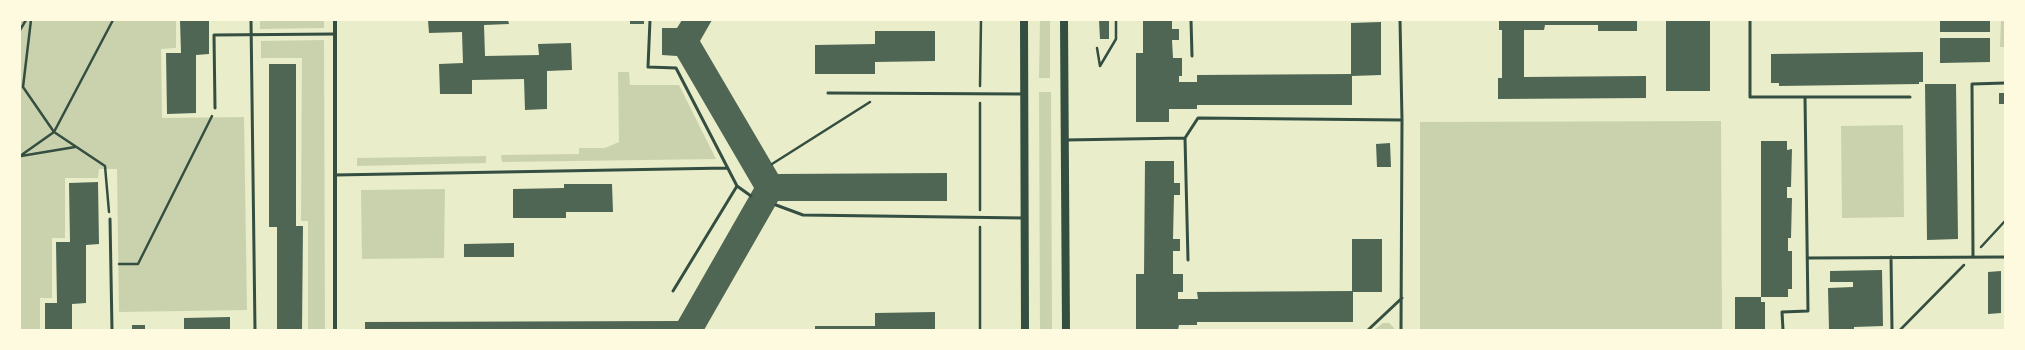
<!DOCTYPE html>
<style>
body{margin:0}
#map{position:relative;width:2025px;height:350px;overflow:hidden;background:#e9edc9;font-family:Lato,sans-serif}
canvas{display:block}
.frame{position:absolute;inset:0;border:21px solid #fefae0;pointer-events:none}
</style>
<div id="map">
<canvas width="2025" height="350"></canvas>
<div class="frame"></div>
</div>
<script>
const ctx = document.querySelector('canvas').getContext('2d');
ctx.lineJoin = 'round';
function paint(path, color) { ctx.fillStyle = color; ctx.fill(path, 'evenodd'); }
const toPath = rows => new Path2D(rows.map(r => 'M' + r).join(''));
function strokePath(path, color, width, dash) { ctx.strokeStyle = color; ctx.lineWidth = width; ctx.lineCap = dash ? 'butt' : 'round'; ctx.setLineDash(dash || []); ctx.stroke(path); }
const green = toPath([
 [20,20,176,20,176,48,161,49,162,118,244,117,247,310,119,312,117,169,99,169,98,178,65,178,65,238,52,238,52,298,40,298,40,330,20,330],
 [260,20,324,20,324,28,260,29],
 [1040,20,1050,20,1050,78,1039,78],
 [2001,20,2005,20,2005,47,2000,47],
 [324,40,325,330,308,330,308,221,301,221,302,58,261,58,261,41],
 [618,72,629,72,630,85,679,85,716,159,502,162,501,155,579,154,579,148,605,148,619,142],
 [1039,92,1051,92,1052,330,1040,330],
 [1721,121,1722,330,1420,330,1420,122],
 [1903,125,1904,217,1842,218,1841,126],
 [486,156,486,163,357,166,357,158],
 [445,189,444,258,362,259,361,190],
 [1383,323,1389,323,1396,330,1374,330]
]);
const building = toPath([
 [180,20,209,20,209,54,196,55,196,113,167,114,166,53,181,53],
 [428,20,508,20,509,24,484,25,485,56,539,55,538,44,571,43,572,70,547,71,547,109,525,110,524,79,472,80,472,94,440,94,439,64,463,63,462,32,429,33],
 [630,20,644,20,644,24,630,24],
 [682,20,712,20,700,41,778,174,947,173,947,201,778,201,704,330,365,330,365,322,678,321,754,188,677,56,662,55,662,28,677,28],
 [1099,20,1109,20,1109,39,1100,39],
 [1143,20,1172,20,1172,29,1179,29,1179,40,1172,40,1173,58,1182,58,1182,76,1179,76,1179,82,1197,82,1197,75,1351,74,1351,23,1381,22,1381,75,1352,76,1352,105,1197,105,1197,109,1169,109,1169,122,1136,122,1136,53,1143,53],
 [1499,20,1637,20,1637,31,1598,31,1598,25,1545,25,1544,30,1524,30,1524,77,1646,76,1646,98,1498,99,1498,78,1502,78,1502,30,1499,30],
 [1666,20,1710,20,1710,91,1666,91],
 [1940,20,1990,20,1990,32,1940,32],
 [875,31,935,31,935,61,875,62,875,74,815,74,815,45,875,44],
 [1940,38,1990,38,1990,62,1940,63],
 [1923,52,1923,82,1919,82,1919,84,1779,86,1779,83,1771,83,1771,54],
 [269,64,296,64,296,226,303,226,302,330,277,330,277,227,269,227],
 [1925,84,1956,84,1958,239,1927,240],
 [1999,93,2005,93,2005,104,1999,104],
 [1761,141,1787,141,1787,150,1792,149,1791,187,1787,187,1787,198,1792,198,1791,238,1788,238,1788,251,1792,251,1792,289,1788,289,1788,297,1761,297],
 [1390,143,1391,167,1377,167,1376,144],
 [1145,161,1174,161,1174,183,1180,183,1180,195,1174,195,1173,239,1180,239,1180,251,1173,251,1173,274,1183,274,1183,292,1178,292,1178,299,1198,299,1197,292,1352,291,1352,239,1382,239,1382,292,1353,292,1353,322,1197,322,1197,325,1179,325,1178,330,1136,330,1136,274,1144,274],
 [98,182,99,244,86,245,86,303,72,304,72,330,45,330,45,303,57,303,56,242,70,242,69,183],
 [564,184,612,184,613,212,566,212,566,218,513,218,513,189,564,188],
 [514,243,514,257,464,257,464,244],
 [1882,270,1883,326,1854,327,1854,330,1829,330,1828,288,1853,287,1853,282,1830,282,1830,271],
 [2001,271,2001,313,1988,314,1988,272],
 [1735,297,1761,297,1761,302,1765,302,1765,330,1735,330],
 [935,312,935,330,815,330,815,326,875,326,875,313],
 [230,317,230,330,184,330,184,318],
 [132,325,145,325,145,330,132,330]
]);
const path = toPath([
 [31,20,23,87,54,132,105,166,109,212],
 [20,30,26,20],
 [1097,48,1100,66],
 [1100,66,1116,39,1116,20],
 [980,86,981,20],
 [20,156,54,132,113,20],
 [21,156,75,147],
 [772,164,870,102],
 [980,210,980,103],
 [1981,247,2005,221],
 [119,264,138,264,212,116],
 [980,330,980,227],
 [1900,330,1964,265]
]);
const service = toPath([
 [251,20,255,330],
 [650,20,648,67,676,68,737,186,673,291],
 [1191,20,1192,56],
 [1400,20,1402,120,1401,330],
 [1750,20,1750,97,1910,97],
 [828,93,1023,94],
 [215,108,214,35,335,34],
 [1185,138,1188,260],
 [1065,140,1185,138,1198,118,1402,120],
 [335,175,727,168],
 [737,186,751,196],
 [776,205,803,215,1024,218],
 [110,219,112,330],
 [1891,257,1892,330],
 [1973,257,1972,84,2005,83],
 [1807,258,2005,257],
 [1368,330,1402,298],
 [1783,330,1782,312,1808,311,1805,97]
]);
const minor = toPath([
 [335,20,335,330]
]);
const secondary = toPath([
 [1024,20,1025,330],
 [1064,20,1066,330]
]);
paint(green, '#cad2ad');
paint(building, '#4f6655');
strokePath(path, '#344e41', 2.5);
strokePath(service, '#344e41', 3);
strokePath(minor, '#344e41', 4);
strokePath(secondary, '#344e41', 8);
</script>
